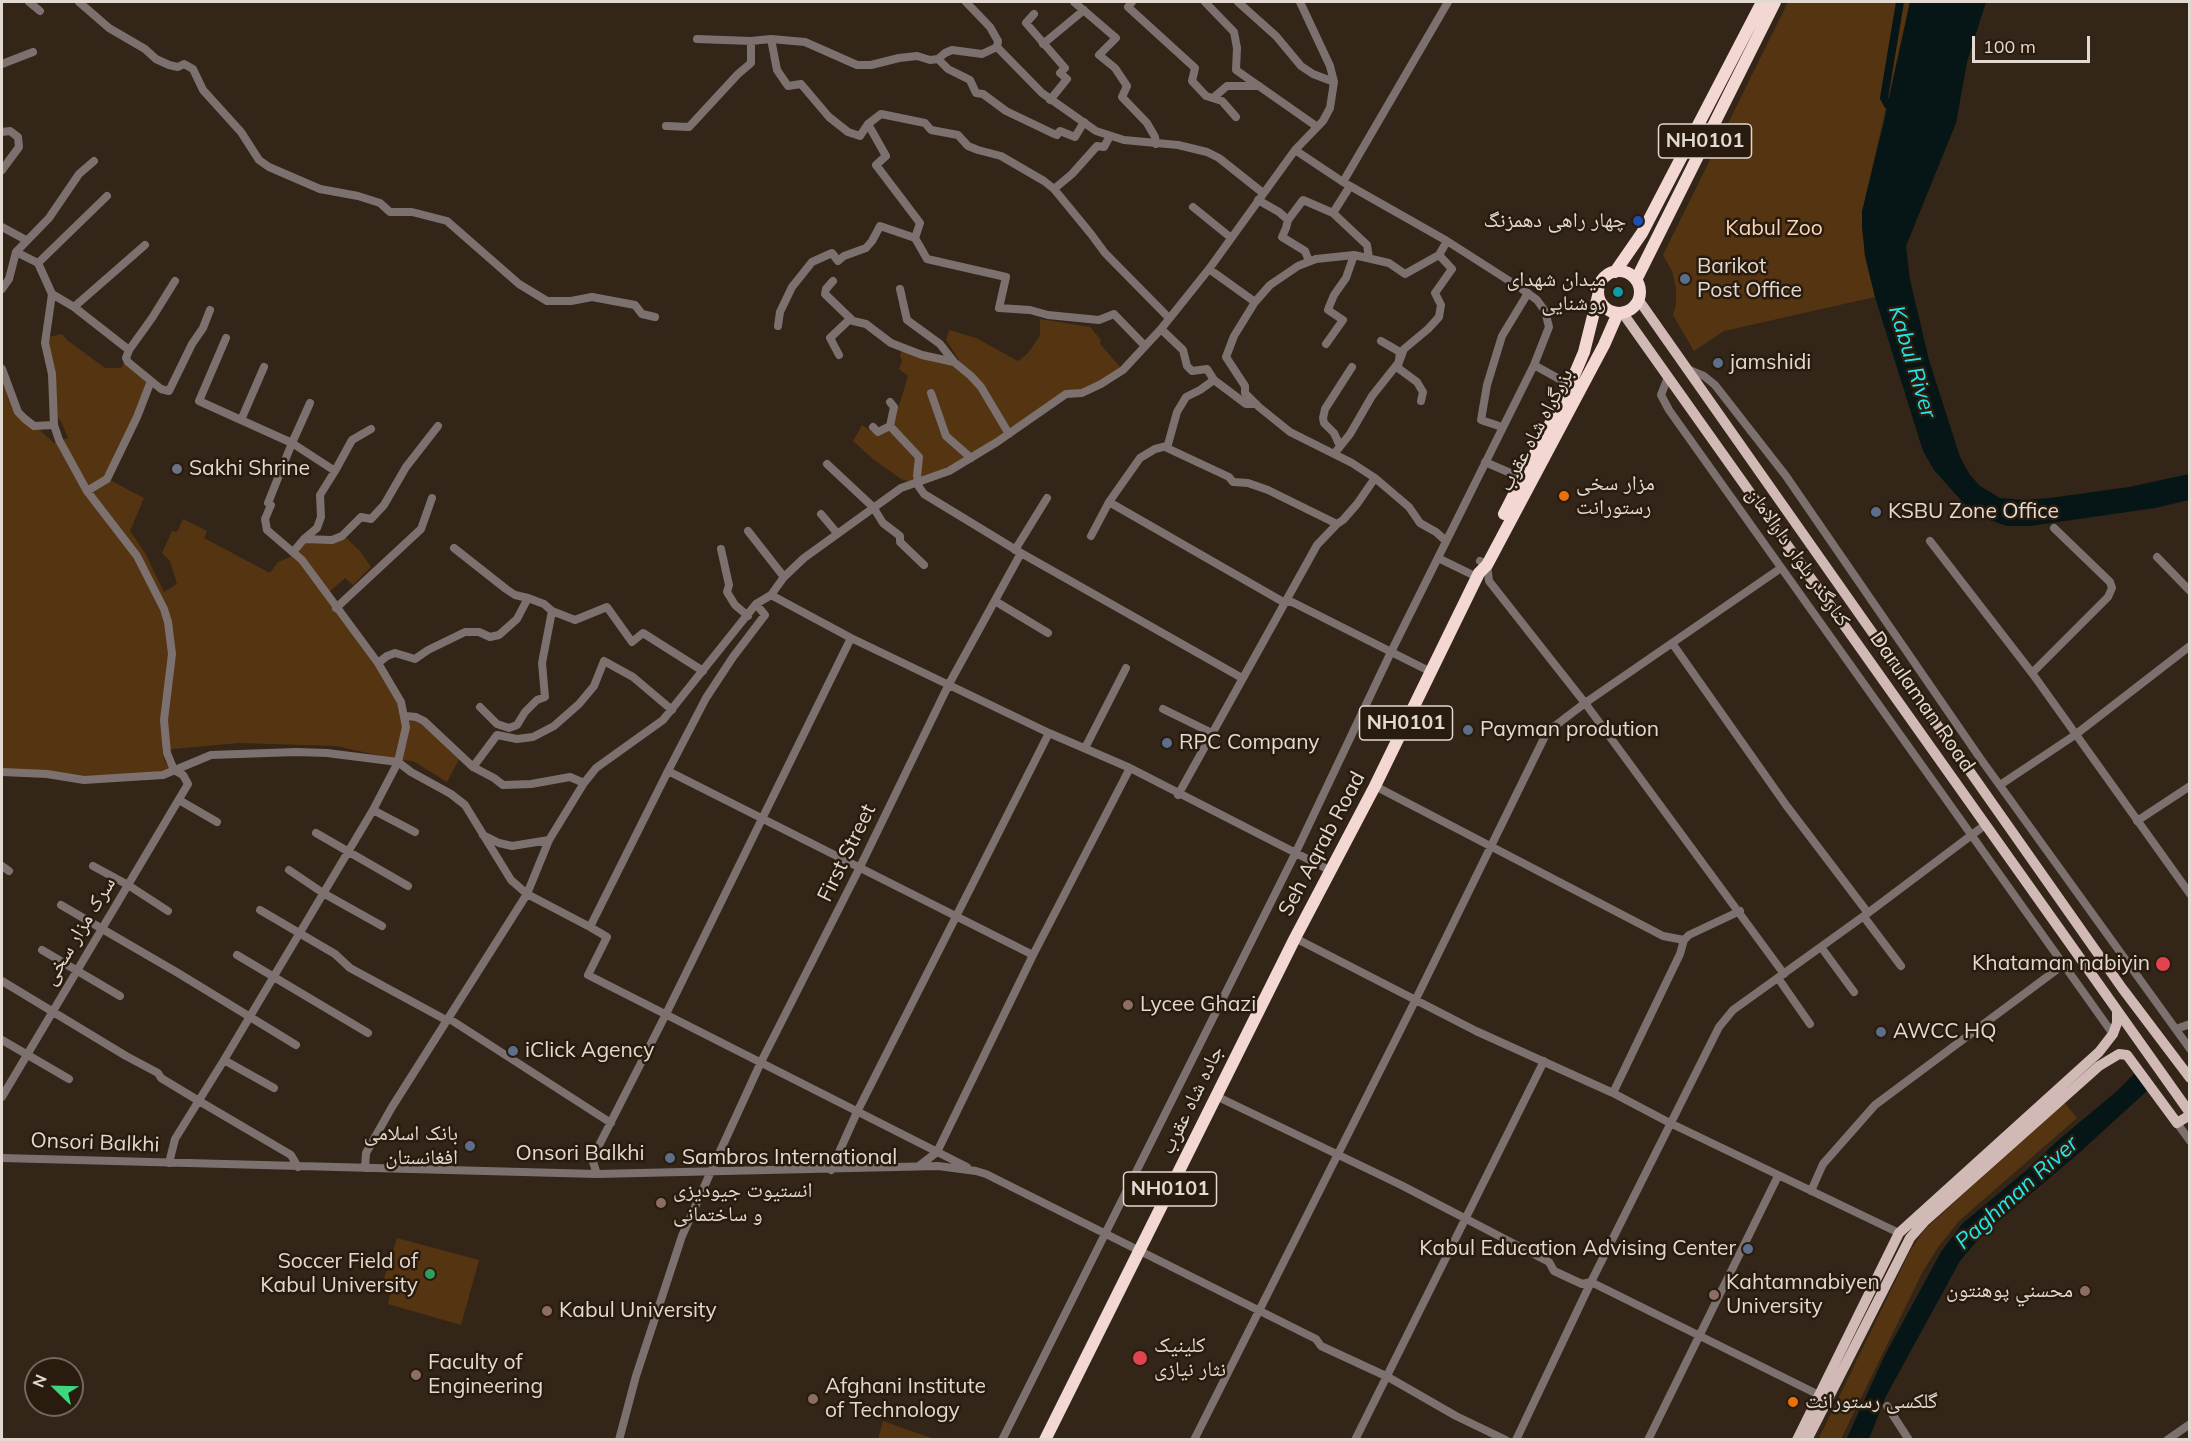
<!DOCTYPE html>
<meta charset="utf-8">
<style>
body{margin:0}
#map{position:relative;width:2191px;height:1441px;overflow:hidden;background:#332517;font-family:Mulish,sans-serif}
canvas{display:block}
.frame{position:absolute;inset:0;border:3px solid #e2d9d0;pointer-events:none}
.north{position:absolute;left:24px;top:1357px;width:60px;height:60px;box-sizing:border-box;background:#291b0e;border:2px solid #73675c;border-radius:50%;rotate:293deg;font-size:16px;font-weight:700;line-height:24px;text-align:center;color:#e2d9d0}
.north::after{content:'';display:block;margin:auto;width:21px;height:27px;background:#3cd77e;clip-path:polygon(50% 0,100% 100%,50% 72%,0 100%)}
.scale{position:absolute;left:1972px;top:36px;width:118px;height:27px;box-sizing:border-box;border:3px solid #e2d9d0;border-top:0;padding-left:8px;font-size:18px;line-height:21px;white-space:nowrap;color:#e2d9d0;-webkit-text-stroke:4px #291b0e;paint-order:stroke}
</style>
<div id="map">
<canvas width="2191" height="1441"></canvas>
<div class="frame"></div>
<div class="north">N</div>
<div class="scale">100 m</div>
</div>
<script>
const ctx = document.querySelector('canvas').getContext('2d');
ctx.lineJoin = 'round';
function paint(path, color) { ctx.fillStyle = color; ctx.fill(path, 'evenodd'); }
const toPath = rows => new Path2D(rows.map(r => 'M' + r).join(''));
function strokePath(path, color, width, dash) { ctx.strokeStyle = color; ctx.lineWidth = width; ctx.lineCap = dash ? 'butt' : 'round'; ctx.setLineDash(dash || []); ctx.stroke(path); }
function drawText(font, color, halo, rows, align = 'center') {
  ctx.font = font + ' Mulish,"Noto Naskh Arabic",sans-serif'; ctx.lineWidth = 5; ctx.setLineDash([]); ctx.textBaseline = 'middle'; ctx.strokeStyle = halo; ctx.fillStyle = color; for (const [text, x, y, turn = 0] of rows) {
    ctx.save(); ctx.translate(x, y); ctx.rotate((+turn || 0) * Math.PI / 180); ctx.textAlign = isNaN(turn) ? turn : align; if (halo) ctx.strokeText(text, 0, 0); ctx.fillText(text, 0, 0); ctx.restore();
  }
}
const green = toPath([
 [1788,2,1910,2,1862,212,1865,256,1875,297,1724,331,1694,351,1673,315,1676,304,1676,288,1672,271,1663,255],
 [1040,319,1090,327,1101,340,1100,344,1123,370,1101,384,1071,392,997,442,917,484,901,479,873,459,853,441,862,425,874,433,892,419,901,400,908,376,899,369,902,361,900,355,903,348,956,367,959,360,946,340,949,330,976,338,1018,361,1027,354,1040,336],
 [62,334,67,340,105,368,121,368,126,358,151,381,108,479,144,498,130,531,145,553,164,592,177,584,170,561,162,553,172,531,177,532,183,519,207,531,204,538,270,573,278,562,290,557,306,538,343,535,360,551,371,567,353,585,345,578,327,594,400,698,402,720,419,721,462,754,447,782,413,761,399,760,336,746,239,743,162,750,165,762,174,770,84,780,2,772,2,377,14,407,54,443,68,438,62,423,51,408,44,338],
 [2064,1102,2077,1118,1959,1221,1939,1246,1923,1271,1841,1439,1818,1440,1910,1251,1924,1230],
 [397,1238,479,1260,461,1325,388,1304,391,1290,381,1288],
 [883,1421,934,1439,878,1439]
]);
const water = toPath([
 [1910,2,1986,2,1967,62,1956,123,1906,246,1910,280,1929,360,1960,457,1970,475,1980,486,2000,498,2023,500,2050,498,2129,487,2189,474,2189,500,2155,508,2030,526,2007,526,1981,517,1967,507,1934,470,1923,451,1875,297,1865,256,1862,227,1862,212,1866,195,1884,122],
 [2189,1033,2189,1060,2148,1090,2079,1153,1981,1236,1960,1261,1885,1398,1869,1439,1846,1440,1885,1355,1941,1252,1962,1224,2028,1169,2056,1142,2117,1091,2135,1073]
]);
const pier = toPath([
 [2189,1033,2189,1060,2148,1090,2135,1073]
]);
const canal = toPath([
 [1899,107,1888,105,1884,98,1900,2]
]);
const minor = toPath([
 [29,2,40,11],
 [79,2,109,28,145,49,156,59,169,65,178,67,184,64,193,69,203,90,241,132,259,160,269,167,320,189,358,196,380,203,390,212,412,212,447,221,519,284,547,301,571,301,592,297,635,305,642,314,655,317],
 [966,2,990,27,998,41,997,47,1042,93,1096,131,1124,140,1178,145,1207,152,1219,158,1263,193],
 [1074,2,1116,38,1099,55,1115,68,1127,86,1122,97,1147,123,1155,137,1156,144],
 [1132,2,1128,7,1195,68,1192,81,1206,96,1222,101,1236,117],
 [1205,2,1234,32,1237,48,1236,70,1316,126],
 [1238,2,1276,36,1301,66,1313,74,1334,82],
 [1034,14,1026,23,1065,68,1060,73,1067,79,1050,100],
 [697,39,751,41,771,39],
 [1043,44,1084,10],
 [997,47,982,54,952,50,945,53,938,59,930,60,917,56,899,58,871,65,857,65,805,42,771,39,777,70,788,86,801,84,829,117,848,132,860,136,868,124,881,114,925,123,931,130,958,135,968,146,978,150,1001,156,1044,181,1054,189,1091,234,1105,253,1169,318],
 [938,59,948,69,970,80,976,93,983,94,1006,111,1052,133,1057,135,1060,131,1075,137,1084,122],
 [2,64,33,52],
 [1213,98,1227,86,1259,86],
 [868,124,886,156,876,165,920,223,915,238],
 [666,126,689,127,738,74,751,63,751,41],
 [2,132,10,131,18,137,19,147,2,170],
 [1343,182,1448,2],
 [1350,186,1333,213,1367,245,1369,258],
 [1054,189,1072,174,1097,146,1104,147,1110,136],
 [1258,200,1279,212,1288,220,1286,228,1282,237,1305,251,1309,261],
 [1193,207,1230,237],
 [1288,220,1303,200,1333,213],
 [2,227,26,240],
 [16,252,38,263,52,294,74,307,129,350,126,358,128,362,161,389,169,391,192,344,203,328,210,310],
 [38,263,107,196],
 [1209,269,1255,302],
 [833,281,826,289,825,294,853,321,866,324,891,343,922,355,954,362,971,376,981,387,1009,434],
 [2,289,9,279,16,252,49,218,79,174,94,161],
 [900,289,907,320,940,344,954,362],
 [74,307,145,245],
 [778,326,780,312,792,287,812,262,832,253,838,261,844,256,866,248,872,241,880,226,915,238,927,259,1006,277,999,308,1030,310,1048,315,1099,320,1114,314,1145,346],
 [1161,329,1183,350,1187,366,1192,371,1207,369,1214,380],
 [1381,341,1400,352,1398,368,1417,382,1423,392,1421,401],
 [1326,344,1343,320,1328,310,1329,307,1334,295,1346,278,1354,255],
 [129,350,152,318,175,281],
 [839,355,830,338,850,319],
 [1534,365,1570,385],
 [2,369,18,412,25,419,34,426,54,425],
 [1687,369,1704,376,1715,385,1786,476,1980,758,2190,1049],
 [1668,377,1661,395,1669,410,2113,1034],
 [931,393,946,436,971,458],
 [1256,404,1246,404,1214,380,1200,390,1186,397,1177,412,1167,448,1229,477,1233,482,1248,483,1268,490,1337,524,1343,520,1357,504,1375,478],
 [241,420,264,367],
 [890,426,919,457,917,476,919,483],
 [873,427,878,432,890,426,894,407,890,402],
 [1502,427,1481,420,1487,385,1502,336,1528,293],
 [1340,446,1334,433,1324,423,1323,418,1325,409,1352,367],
 [1334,454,1350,434,1372,396,1399,362,1404,349,1428,329,1439,317,1441,305,1435,293,1452,269,1439,255],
 [1485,462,1522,478],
 [827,464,873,507,883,523,900,536,900,542,924,565],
 [335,471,352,440,371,429],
 [917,484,924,494,1021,553,1242,678],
 [87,491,107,479,137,417,151,381],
 [1109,502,1285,603,1289,601,1294,603,1431,672],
 [821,514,837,533],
 [748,531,784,577],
 [1091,536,1109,502,1140,458,1155,449,1167,446],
 [304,539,332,540,342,536,361,517,371,519,384,505,406,467,438,426],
 [1446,541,1436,532,1420,523,1409,507,1375,478,1352,463,1290,432,1259,407,1245,393,1245,386,1226,357,1234,336,1255,302,1270,285,1298,266,1316,259,1354,255,1389,263,1405,274,1439,255,1447,241],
 [1930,541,2032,673,2190,894],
 [721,549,729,585,727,592,735,605,748,616],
 [1015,550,1047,498],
 [293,552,304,539,317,528,321,517,320,495,335,471,292,443,310,403],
 [2157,557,2190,591],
 [1438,558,1477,577],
 [1480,561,1487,565,1489,581,1585,703,1784,974],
 [771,595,851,638,1049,733,1130,768,1331,871],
 [995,601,1048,633],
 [756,604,765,615,733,657,706,698,668,771,590,927,607,937,588,975,967,1167],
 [336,608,421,529,432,498],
 [552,611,575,620,607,607,632,642,643,633,703,671],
 [1672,643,1786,805,1868,913],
 [378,663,387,656,395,653,415,659,428,650,465,632,479,632,490,637,499,635,517,619,528,598,515,595,506,589,454,548],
 [2032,673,2108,597,2112,588,2110,582,2054,528],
 [480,707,497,724,509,728,517,725,525,712,537,700,545,697,542,663,552,611,544,604,528,598],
 [1163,709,1212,733],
 [406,716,416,717,424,721,473,767,494,778,503,785,531,784,570,777,584,783],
 [1085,748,1126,668],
 [473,767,497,735,517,739,533,737,554,726,579,704,594,686,604,661,633,677,672,710],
 [668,771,1033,955],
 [2,772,47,774,84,780,163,775,211,755,296,752,327,753,398,762,411,772,451,794,465,805,511,880,527,894,590,927],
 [2000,785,2075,735,2190,646],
 [1375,786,1663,936,1684,940],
 [1178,795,1317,545,1337,524],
 [179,800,217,822],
 [373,810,415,832],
 [2137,821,2190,786],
 [316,833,408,886],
 [483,835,499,843,512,846,549,840],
 [2,866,9,871],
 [93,866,128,885,168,911],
 [289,870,323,893,382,926],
 [61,905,178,973,296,1045],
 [260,910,335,954,350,968,446,1020],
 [1864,917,1901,966],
 [1295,938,1476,1031,1613,1093,1670,1123,1899,1233],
 [1821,947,1854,992],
 [42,950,120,996],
 [237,955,368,1033],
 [1778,978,1810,1024],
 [2,981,126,1056,158,1073,161,1078,199,1101,291,1155,298,1167],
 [448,1018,611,1123],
 [2176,1029,2190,1024],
 [2,1040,69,1079],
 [224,1060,274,1088],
 [1613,1093,1680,954,1684,940,1689,935,1740,911],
 [1216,1096,1401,1185,1549,1262,1554,1271,1582,1284,1591,1282,1819,1395],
 [2,1097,188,784,183,775,174,770,167,753,164,720,172,654,168,622,164,609,137,556,87,491,59,440,54,425,52,374,45,343,52,294],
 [2177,1123,2190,1141],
 [2,1158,597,1174,938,1166,976,1171,986,1174,1316,1339,1321,1346,1388,1377,1456,1416,1506,1440],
 [169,1163,175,1139,224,1060,373,810,398,762,406,727,401,702,378,663,302,560,267,530,265,519,271,505,268,503,292,443,199,401,226,338],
 [919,1166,937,1152,1033,955,1130,768],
 [365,1168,366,1153,392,1107,527,894,549,840,584,783,596,768,663,720,756,604,771,595,784,577,804,558,901,488,949,471,997,442,1066,394,1082,393,1101,384,1123,370,1161,329,1209,269,1295,150,1323,121,1330,108,1334,82,1330,66,1300,2],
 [831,1170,857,1112,1049,733],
 [597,1174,592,1159,666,1014,851,638],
 [1811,1191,1823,1164,1875,1105,2063,965],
 [1887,1406,1909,1440],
 [619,1440,636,1376,682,1236,717,1158,761,1062,860,867,949,684,1021,553],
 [1002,1440,1295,854,1391,652,1534,365,1549,327,1545,311,1537,300,1522,289,1447,241,1343,182,1295,150],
 [1194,1440,1415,1001,1547,732,1585,703,1781,568],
 [1355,1440,1544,1061],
 [1516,1440,1591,1282,1719,1027,1733,1010,1868,913,1985,825],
 [1648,1440,1778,1176],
 [2167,1440,2190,1424]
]);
const major = toPath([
 [1638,299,2122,988,2190,1078],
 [1622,312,2190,1113],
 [1797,1440,1899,1233,2099,1052,2113,1034,2117,1023,2117,1011],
 [1807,1440,1910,1238,1925,1221,2099,1066,2119,1054,2127,1055,2177,1123,2190,1115]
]);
const highway = toPath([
 '1598 292a21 21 0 1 1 42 0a21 21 0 1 1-42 0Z',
 [1615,272,1642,233,1762,2],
 [1636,280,1775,2],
 [1504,514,1570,385,1584,352,1598,296],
 [1045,1440,1295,938,1375,786,1479,573,1487,565,1604,345,1618,313]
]);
const markers = [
 [1638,221,6,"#1a4fb4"],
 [1685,279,6,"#5c6f8a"],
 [1618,292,6,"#0f9aa8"],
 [1718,363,6,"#5c6f8a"],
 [177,469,6,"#6b7280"],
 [1564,496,6,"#e8710a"],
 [1876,512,6,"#5c6f8a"],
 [1468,730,6,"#5c6f8a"],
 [1167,743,6,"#5c6f8a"],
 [2163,964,8,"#e0444e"],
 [1128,1005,6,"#8d6e63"],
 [1881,1032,6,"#5c6f8a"],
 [513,1051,6,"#5c6f8a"],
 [470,1146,6,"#5c6f8a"],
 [670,1158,6,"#5c6f8a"],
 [661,1203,6,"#8d6e63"],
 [1748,1249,6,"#5c6f8a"],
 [430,1274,6,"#2e9e5b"],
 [2085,1291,6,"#8d6e63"],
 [1714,1295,6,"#8d6e63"],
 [547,1311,6,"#8d6e63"],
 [1140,1358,8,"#e0444e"],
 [416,1375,6,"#8d6e63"],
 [813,1399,6,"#8d6e63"],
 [1793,1402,6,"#e8710a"]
];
const shields = [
 [1705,141,93],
 [1406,723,93],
 [1170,1189,93]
];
const shieldNames = [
 ["NH0101",1705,141],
 ["NH0101",1406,723],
 ["NH0101",1170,1189]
];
const poiNames = [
 ["چهار راهی دهمزنگ",1626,221,"right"],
 ["Barikot",1697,267],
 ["Post Office",1697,291],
 ["میدان شهدای",1606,280,"right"],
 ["روشنایی",1606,304,"right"],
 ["jamshidi",1730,363],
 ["Sakhi Shrine",189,469],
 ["مزار سخی",1576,484],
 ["رستورانت",1576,508],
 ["KSBU Zone Office",1888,512],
 ["Payman prodution",1480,730],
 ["RPC Company",1179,743],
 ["Khataman nabiyin",2150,964,"right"],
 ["Lycee Ghazi",1140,1005],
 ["AWCC HQ",1893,1032],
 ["iClick Agency",525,1051],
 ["بانک اسلامی",458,1134,"right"],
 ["افغانستان",458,1158,"right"],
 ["Sambros International",682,1158],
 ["انستیوت جیودیزی",673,1191],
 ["و ساختمانی",673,1215],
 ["Kabul Education Advising Center",1736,1249,"right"],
 ["Soccer Field of",418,1262,"right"],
 ["Kabul University",418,1286,"right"],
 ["Kahtamnabiyen",1726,1283],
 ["University",1726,1307],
 ["محسني پوهنتون",2073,1291,"right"],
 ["Kabul University",559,1311],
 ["کلینیک",1154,1346],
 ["نثار نیازی",1154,1370],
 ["Faculty of",428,1363],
 ["Engineering",428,1387],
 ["Afghani Institute",825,1387],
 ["of Technology",825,1411],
 ["گلکسی رستورانت",1805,1402]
];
const parkNames = [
 ["Kabul Zoo",1774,229]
];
const streetNames = [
 ["بزرگراه شاه عقرب",1536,430,-62],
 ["کنارگذر بلوار دارالامان",1798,557,55],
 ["Darulaman Road",1922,702,55],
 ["Seh Aqrab Road",1322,844,-62],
 ["First Street",847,853,-64],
 ["سرک مزار سخی",79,931,-59],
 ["جاده شاه عقرب",1192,1100,-64],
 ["Onsori Balkhi",95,1143,2],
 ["Onsori Balkhi",580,1154]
];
const waterNames = [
 ["Kabul River",1912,362,73],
 ["Paghman River",2017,1193,-42]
];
paint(green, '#553511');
paint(water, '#061616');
paint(pier, '#332517');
strokePath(canal, '#061616', 8);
strokePath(minor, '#7c716f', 8);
strokePath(major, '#d1bab6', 10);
strokePath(highway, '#f2d7d2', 12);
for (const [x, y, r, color] of markers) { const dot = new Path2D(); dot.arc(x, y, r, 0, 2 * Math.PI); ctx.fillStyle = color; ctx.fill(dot); strokePath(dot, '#291b0e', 2); }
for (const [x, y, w] of shields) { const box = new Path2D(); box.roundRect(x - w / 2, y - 17, w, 34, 4.5); ctx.fillStyle = '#291b0e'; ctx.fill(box); strokePath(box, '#e2d9d0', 1.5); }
drawText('bold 20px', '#e2d9d0', null, shieldNames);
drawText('21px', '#e2d9d0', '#291b0e', poiNames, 'left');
drawText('21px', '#f8d6b7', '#291b0e', parkNames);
drawText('21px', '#e2d9d0', '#291b0e', streetNames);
drawText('italic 22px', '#23e7ea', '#291b0e', waterNames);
</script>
